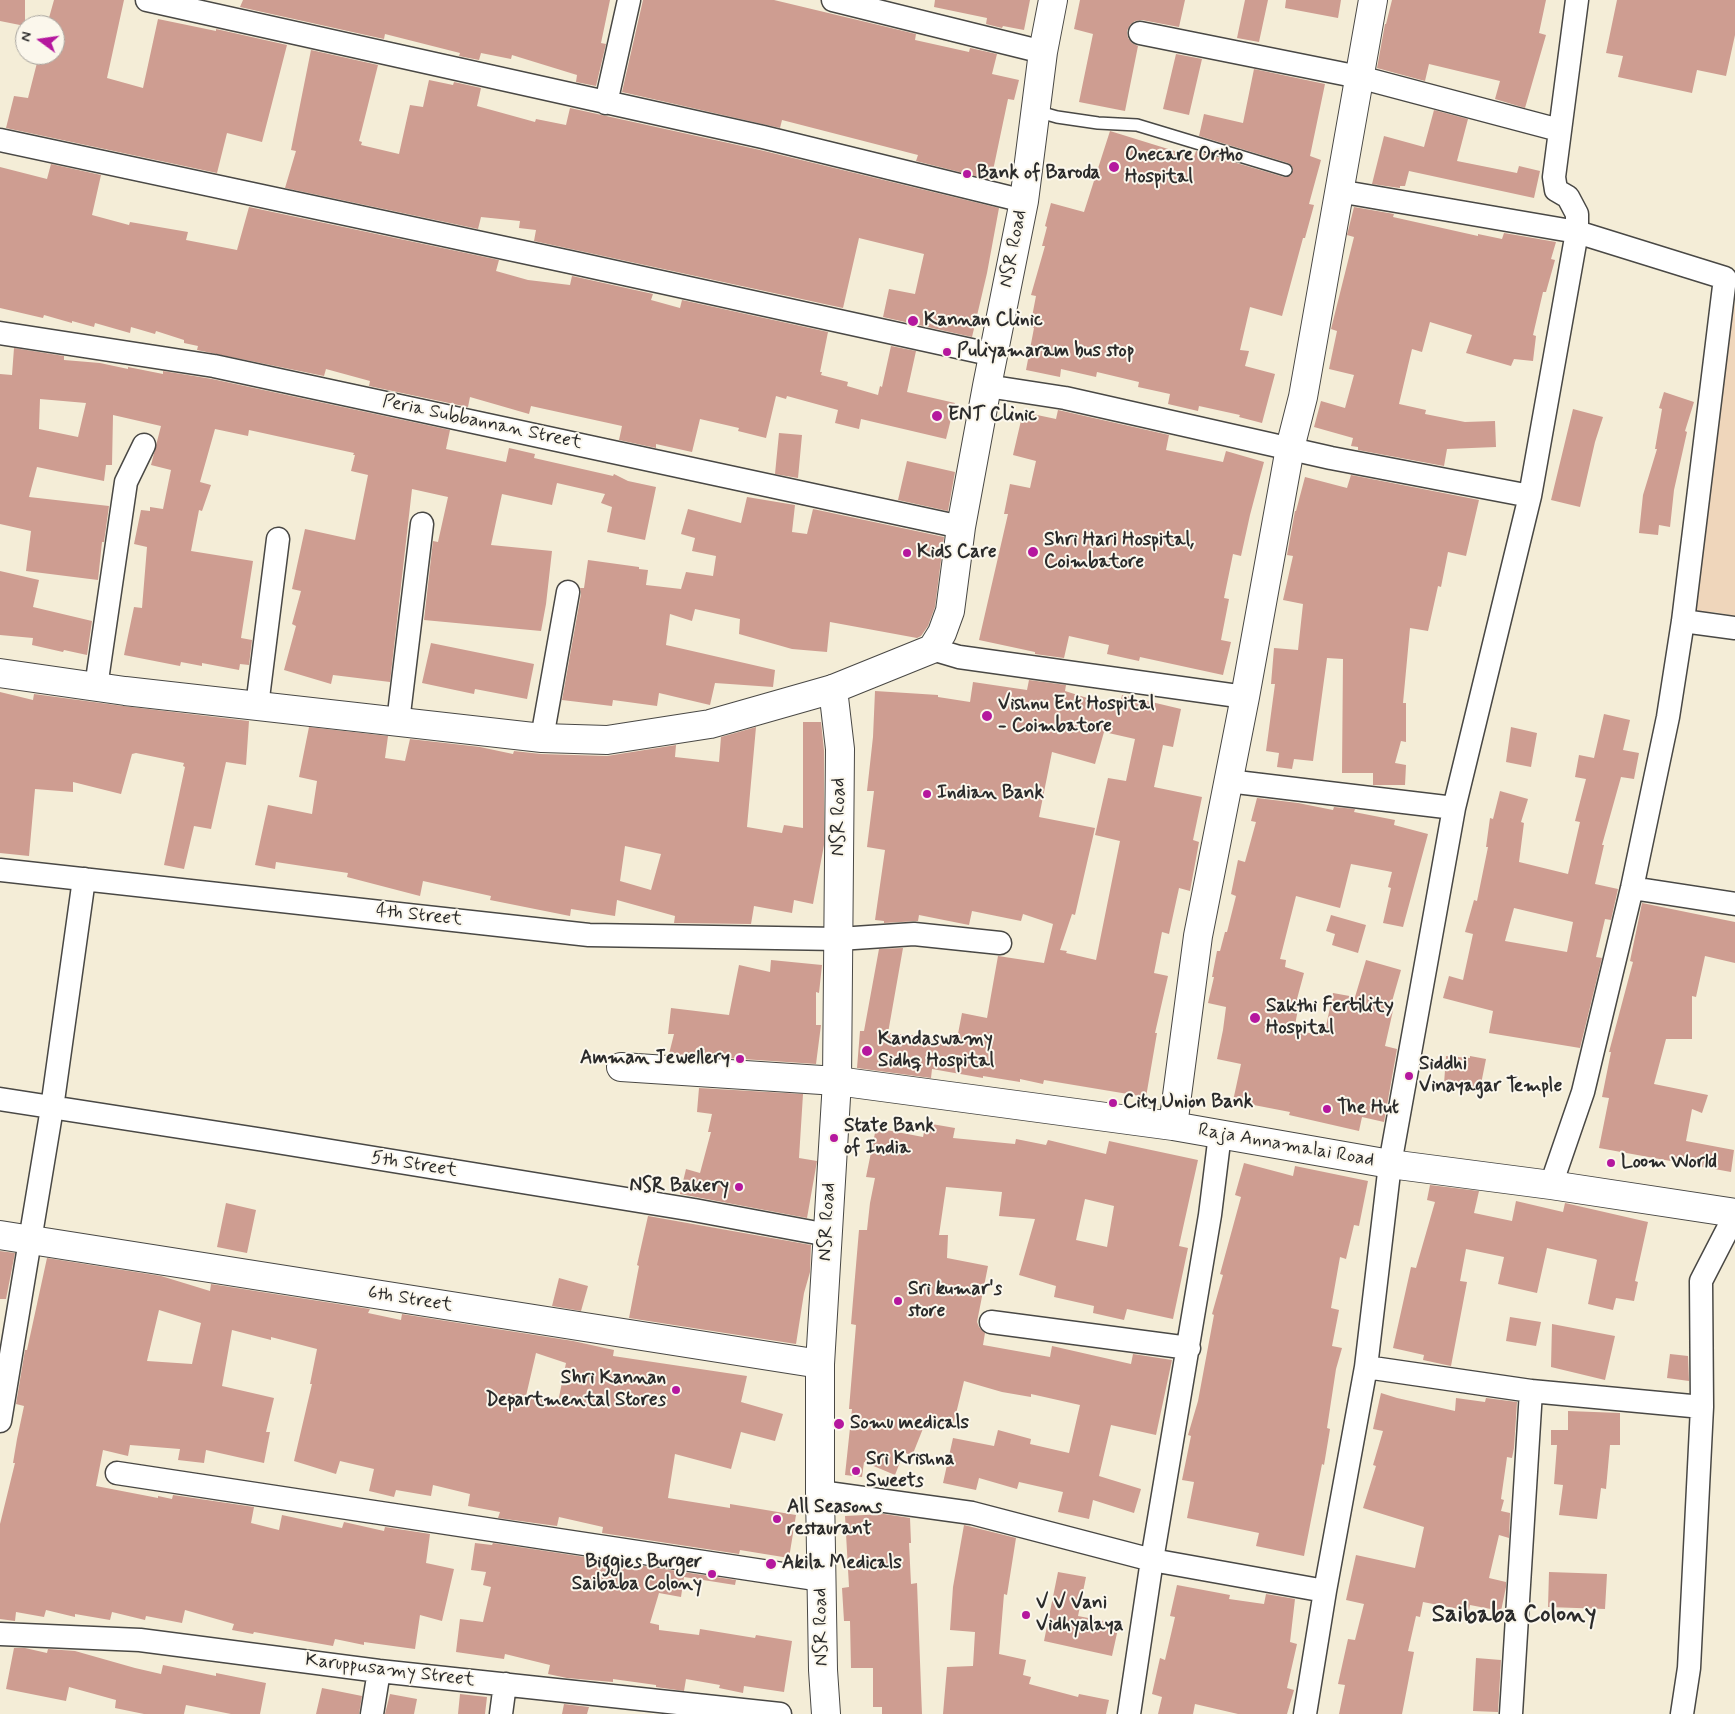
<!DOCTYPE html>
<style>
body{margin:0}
#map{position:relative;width:1735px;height:1714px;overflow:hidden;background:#f4edd7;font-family:Mynerve,sans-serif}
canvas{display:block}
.north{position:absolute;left:15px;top:15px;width:50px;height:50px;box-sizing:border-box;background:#fbf7ec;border:1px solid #a8a59f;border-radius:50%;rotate:284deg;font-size:14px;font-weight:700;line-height:20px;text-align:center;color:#2b2b2b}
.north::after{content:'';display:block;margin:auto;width:18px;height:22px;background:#b5179e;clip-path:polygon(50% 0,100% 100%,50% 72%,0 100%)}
</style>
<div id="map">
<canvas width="1735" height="1714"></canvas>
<div class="north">N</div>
</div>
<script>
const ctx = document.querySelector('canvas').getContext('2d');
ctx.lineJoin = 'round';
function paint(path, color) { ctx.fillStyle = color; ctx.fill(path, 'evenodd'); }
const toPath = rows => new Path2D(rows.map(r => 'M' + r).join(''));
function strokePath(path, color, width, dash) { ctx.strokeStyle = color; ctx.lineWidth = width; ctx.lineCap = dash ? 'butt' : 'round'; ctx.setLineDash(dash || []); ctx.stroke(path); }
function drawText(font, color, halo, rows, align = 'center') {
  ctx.font = font + ' Mynerve,sans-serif'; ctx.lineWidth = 4; ctx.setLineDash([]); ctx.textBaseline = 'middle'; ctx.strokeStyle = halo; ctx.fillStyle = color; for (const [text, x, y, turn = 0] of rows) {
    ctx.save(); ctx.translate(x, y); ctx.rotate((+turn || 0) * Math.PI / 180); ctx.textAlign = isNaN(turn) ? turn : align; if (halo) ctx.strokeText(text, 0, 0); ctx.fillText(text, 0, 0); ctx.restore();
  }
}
const built = toPath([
 [1735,302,1735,616,1714,612,1681,612]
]);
const building = toPath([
 [0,0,25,0,25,26,0,21],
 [54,0,124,0,107,78,143,88,158,19,216,31,216,29,287,45,262,142,227,133,217,173,6,128,14,96,28,98,39,55,55,55,55,25,47,25],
 [243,0,610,0,601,43,606,44,596,86,576,82,577,75,512,55,511,59,481,53,479,60,459,56,460,53,385,34,384,39,240,7],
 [643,0,774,0,916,34,915,40,969,52,970,48,997,54,992,74,1019,80,1014,100,1008,99,991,180,916,161,918,155,782,120,780,128,622,92],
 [935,0,1030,0,1024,30,1003,26,1002,28,986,24,987,18,934,7],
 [1080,0,1185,0,1179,27,1142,20,1135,21,1130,25,1127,31,1128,38,1132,43,1138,46,1125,111,1079,102,1093,34,1074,29],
 [1245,0,1268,0,1259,42,1237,38],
 [1286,0,1341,0,1338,18,1285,8],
 [1392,0,1546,0,1539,33,1546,35,1525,108,1495,99,1500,81,1429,64,1425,81,1377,68,1385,24,1386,24],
 [1617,0,1735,0,1735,35,1726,76,1697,70,1692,93,1618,77,1623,56,1606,53],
 [311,50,378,65,359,141,362,142,361,145,399,154,410,105,423,107,429,80,453,85,454,82,481,88,477,106,535,122,536,119,566,125,570,108,760,150,999,208,987,273,972,337,883,317,889,289,915,294,924,254,859,238,843,308,534,241,536,230,519,228,520,221,481,217,478,229,285,188,296,151,291,150],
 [1176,54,1202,59,1189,115,1163,109],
 [1254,69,1325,84,1310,156,1321,160,1309,204,1314,205,1305,238,1303,238,1282,316,1250,307,1240,350,1249,351,1245,366,1275,374,1262,423,1239,417,1240,415,1199,406,1198,411,1168,404,1170,394,1138,387,1139,382,1097,372,1096,377,1061,369,1060,377,1026,370,1034,328,1030,327,1036,296,1031,295,1045,246,1042,246,1047,227,1045,226,1051,203,1084,212,1110,131,1194,157,1196,151,1284,177,1291,175,1293,168,1288,163,1199,136,1204,114,1243,123],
 [1434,110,1468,119,1457,161,1517,173,1519,166,1540,171,1534,198,1409,171,1405,186,1400,186,1400,188,1372,184,1384,136,1424,147],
 [51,164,101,175,92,215,129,225,130,222,188,232,186,240,237,250,249,207,499,260,496,271,528,280,570,285,572,276,653,294,651,300,680,308,682,300,828,332,820,372,822,372,821,375,848,382,847,386,878,395,880,386,882,387,891,346,916,351,907,392,955,403,946,439,861,419,859,429,835,423,838,410,787,396,786,399,776,396,766,438,738,431,739,428,700,419,692,452,656,444,656,448,619,440,622,426,531,406,529,414,470,397,468,407,369,386,370,381,326,369,324,376,197,350,198,346,184,343,184,340,156,331,155,334,131,327,130,333,95,323,94,327,72,321,72,323,44,315,43,318,0,308,0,167,47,179],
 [1354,207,1394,214,1393,217,1478,236,1478,234,1502,239,1504,233,1556,242,1551,259,1555,260,1546,292,1543,292,1533,335,1536,336,1533,361,1514,359,1511,366,1466,353,1472,335,1430,322,1422,352,1412,349,1399,404,1426,410,1425,414,1465,422,1495,421,1496,447,1447,449,1444,466,1358,450,1358,447,1351,446,1353,438,1314,427,1321,401,1345,408,1354,375,1329,369,1337,331,1331,329,1354,237,1347,235],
 [14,348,64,356,64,360,100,363,128,369,128,367,163,374,163,371,212,379,450,430,446,449,506,462,509,448,535,454,534,458,613,476,614,474,628,481,656,487,645,540,607,532,612,507,601,503,605,494,557,483,552,505,502,494,491,545,552,551,546,604,541,631,424,620,433,541,438,542,448,497,412,489,390,682,333,675,331,684,284,670,296,626,292,624,301,591,292,589,305,529,355,540,368,475,351,471,355,455,353,455,354,453,249,430,248,436,215,429,200,482,211,485,202,511,199,510,191,551,253,561,241,638,252,640,249,665,240,664,239,670,202,663,202,666,181,662,180,666,124,655,134,607,142,608,147,547,134,544,141,510,150,511,150,507,163,509,171,470,151,465,161,426,113,415,112,465,106,465,104,481,37,467,29,497,109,506,104,542,102,542,98,580,26,571,31,531,0,524,0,374,12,375],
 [40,399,86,403,78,437,39,429],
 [1664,392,1694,402,1685,431,1687,432,1674,490,1670,527,1659,525,1658,535,1639,533,1643,495,1657,449,1655,449,1662,409,1659,408],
 [1573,409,1603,417,1595,442,1580,507,1551,500],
 [1058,410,1169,435,1166,450,1223,462,1226,451,1264,462,1250,515,1241,556,1233,554,1224,598,1229,599,1221,640,1231,642,1223,675,1140,657,1139,661,1107,654,1109,645,1069,636,1064,658,1035,654,1035,652,979,640,1008,514,1004,514,1010,484,1030,488,1036,461,1013,455,1023,412,1056,419],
 [779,433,802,435,798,478,775,474],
 [907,461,955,472,948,511,898,500],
 [1351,475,1479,500,1466,556,1448,552,1441,587,1438,586,1428,631,1410,628,1403,703,1406,703,1406,742,1401,741,1395,763,1406,765,1405,785,1373,785,1373,773,1342,773,1343,659,1327,658,1313,761,1294,759,1292,769,1277,767,1279,753,1266,751,1275,684,1271,684,1274,648,1298,650,1303,604,1283,600,1293,556,1287,555,1295,511,1296,511,1305,477,1347,488],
 [747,497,795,505,792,532,807,534,813,509,944,537,935,607,928,626,921,636,917,638,830,622,827,652,792,649,739,634,740,619,695,609,692,621,670,614,666,645,775,670,773,687,715,683,710,705,659,693,657,706,613,700,612,706,562,700,581,594,580,588,584,588,588,560,639,567,639,569,648,570,646,585,681,589,686,572,713,576,716,556,692,551,695,538,681,534,688,509,741,523],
 [0,571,39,580,33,607,92,621,87,655,64,650,63,652,32,645,33,638,0,635],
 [431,643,534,664,527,699,475,689,474,694,422,683],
 [1029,680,1066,685,1065,691,1119,708,1122,695,1181,709,1173,747,1163,745,1154,787,1202,797,1193,840,1199,842,1190,891,1179,888,1169,934,1162,932,1154,973,1168,976,1155,1033,1157,1033,1146,1097,1044,1080,1043,1084,1020,1079,1020,1082,983,1076,983,1078,932,1069,931,1078,857,1068,860,1031,864,1031,879,949,903,948,888,1033,957,1039,962,1013,987,1018,998,956,1044,963,1053,924,1023,914,1021,921,972,911,969,925,919,915,918,921,884,923,884,921,875,920,885,850,867,847,874,791,867,791,873,737,875,691,938,695,938,697,970,702,973,682,1027,690],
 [1104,732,1135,739,1126,781,1108,778,1095,835,1120,841,1096,960,1066,953,1067,951,1060,950,1072,914,1075,915,1095,828,1039,817,1052,752,1095,764],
 [0,692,33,700,34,694,123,706,249,721,246,765,226,762,211,829,194,826,184,869,164,865,185,767,183,766,184,763,136,753,132,754,121,794,73,782,73,792,35,789,29,856,0,853],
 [1604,714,1630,720,1623,750,1639,753,1634,779,1621,777,1602,845,1604,845,1595,884,1618,889,1611,920,1605,919,1596,957,1602,958,1580,1048,1489,1033,1493,1011,1443,998,1449,976,1463,980,1473,934,1465,932,1474,900,1477,901,1488,847,1486,847,1490,818,1493,819,1500,791,1528,799,1521,822,1524,823,1519,862,1568,874,1580,822,1575,821,1586,779,1575,777,1579,755,1594,758],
 [1514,908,1573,922,1567,952,1505,941],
 [803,722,821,722,824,750,824,845,813,904,794,900,792,913,754,906,751,924,674,923,675,916,617,900,615,916,571,909,570,916,490,900,491,896,423,881,420,896,347,877,348,873,276,862,275,869,255,865,268,805,312,814,317,781,299,777,309,727,388,736,385,758,405,761,410,739,480,747,513,754,514,751,541,754,607,756,676,745,675,757,719,762,721,737,756,727,747,827,782,833,784,825,803,828],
 [625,846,661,854,651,890,620,881],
 [1511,727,1537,733,1531,767,1506,762],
 [1257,798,1298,803,1333,810,1334,807,1355,809,1354,812,1395,820,1394,825,1428,834,1403,927,1383,923,1391,888,1388,887,1392,872,1351,864,1340,908,1296,896,1280,959,1286,960,1285,967,1304,973,1297,999,1300,999,1294,1030,1324,1036,1333,993,1355,997,1366,960,1401,970,1391,1005,1394,1006,1385,1046,1397,1049,1384,1122,1362,1117,1359,1131,1289,1115,1290,1112,1233,1101,1241,1064,1217,1059,1223,1030,1226,1007,1208,1003,1214,977,1212,977,1217,951,1220,951,1225,932,1227,932,1236,896,1231,894,1238,860,1245,862,1256,822,1251,821],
 [1642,903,1735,922,1735,963,1705,956,1696,997,1692,996,1692,1039,1666,1039,1654,1084,1708,1095,1702,1113,1692,1109,1686,1141,1734,1150,1731,1172,1599,1148,1609,1098,1602,1097,1611,1052,1609,1052,1633,962,1630,961],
 [1331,915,1366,925,1358,953,1332,945,1335,934,1326,931],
 [771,960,822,965,819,993,816,992,816,1025,821,1025,816,1064,669,1054,674,1034,668,1034,671,1008,729,1015,739,965,770,972],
 [1446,1056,1470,1058,1470,1056,1486,1059,1480,1089,1444,1084],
 [699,1088,803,1094,799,1158,817,1161,807,1218,680,1194,686,1169,700,1173,711,1132,708,1132,712,1114,697,1112],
 [926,1123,955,1128,953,1138,1015,1144,1016,1139,1046,1145,1048,1140,1106,1154,1109,1141,1198,1160,1179,1246,1188,1248,1173,1319,1127,1309,1124,1320,1093,1313,1094,1306,1054,1297,1056,1286,1019,1275,1035,1219,999,1216,1002,1192,946,1187,939,1235,948,1235,947,1258,988,1266,977,1322,979,1327,985,1333,983,1345,1050,1357,1052,1346,1131,1364,1133,1354,1172,1360,1156,1435,1111,1425,1099,1476,1141,1489,1134,1513,1093,1500,1089,1519,1058,1512,1063,1492,1019,1482,1017,1489,979,1478,976,1490,943,1483,953,1438,994,1446,998,1430,1031,1439,1030,1444,1069,1453,1080,1405,1031,1394,1031,1397,1002,1392,964,1381,953,1426,926,1421,912,1456,904,1452,895,1475,864,1462,862,1477,845,1475,852,1409,849,1409,856,1325,851,1324,859,1230,867,1230,870,1203,875,1178,866,1177,876,1128,923,1137],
 [1085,1199,1114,1206,1107,1247,1076,1240],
 [1244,1163,1293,1176,1295,1166,1368,1181,1359,1226,1354,1225,1346,1259,1340,1257,1331,1308,1339,1310,1332,1346,1342,1348,1336,1369,1327,1428,1330,1429,1324,1465,1322,1464,1304,1556,1256,1546,1259,1533,1187,1518,1194,1482,1182,1480,1191,1436,1188,1435,1198,1401,1214,1315,1212,1314,1223,1275,1220,1274,1241,1197,1235,1195],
 [1430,1185,1479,1191,1474,1213,1512,1221,1516,1201,1563,1212,1565,1203,1648,1222,1635,1281,1638,1282,1634,1301,1616,1298,1613,1310,1588,1304,1597,1260,1595,1259,1547,1248,1537,1293,1498,1284,1504,1257,1466,1249,1460,1281,1467,1282,1451,1366,1423,1360,1424,1355,1393,1348,1411,1267,1416,1268,1435,1202,1427,1200],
 [226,1203,256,1210,247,1253,217,1247],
 [648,1216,811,1245,810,1272,804,1293,796,1344,629,1318,639,1266,637,1265],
 [0,1251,15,1253,6,1299,0,1299],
 [47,1258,161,1276,210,1291,211,1284,370,1309,368,1313,401,1320,402,1314,573,1341,614,1350,613,1356,747,1376,741,1402,783,1414,775,1441,741,1432,731,1469,675,1454,668,1498,730,1508,730,1504,796,1515,789,1558,740,1550,739,1554,602,1533,603,1527,559,1517,557,1526,498,1518,500,1512,468,1506,470,1494,433,1485,431,1496,396,1490,394,1497,369,1491,374,1469,340,1461,336,1474,294,1461,312,1384,310,1384,317,1349,271,1337,271,1340,232,1330,222,1386,274,1398,266,1432,270,1432,264,1463,206,1450,204,1463,178,1460,180,1449,130,1445,128,1456,103,1450,96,1486,158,1498,158,1496,172,1499,173,1495,254,1507,251,1523,279,1530,282,1515,342,1528,344,1522,384,1531,385,1527,430,1534,426,1563,454,1569,442,1621,420,1615,415,1649,364,1642,364,1645,335,1639,333,1646,254,1632,253,1634,232,1630,234,1624,185,1610,182,1623,146,1616,145,1620,112,1612,110,1620,75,1614,75,1617,46,1610,44,1617,16,1612,15,1621,0,1619,0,1524,15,1463,13,1463,17,1439,24,1406,16,1404,25,1350,27,1350],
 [159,1310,201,1323,192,1364,147,1361],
 [536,1353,566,1363,558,1402,526,1396],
 [559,1278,588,1286,581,1311,552,1306],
 [1510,1317,1541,1322,1536,1346,1506,1341],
 [1552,1324,1615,1336,1605,1380,1551,1367],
 [1670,1354,1688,1356,1689,1381,1667,1378],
 [1381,1393,1397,1398,1455,1411,1456,1398,1485,1402,1486,1398,1517,1402,1514,1448,1512,1458,1507,1457,1501,1499,1504,1500,1501,1511,1510,1513,1509,1538,1499,1535,1489,1578,1506,1582,1506,1587,1501,1611,1470,1605,1469,1611,1423,1602,1420,1617,1416,1616,1408,1651,1414,1652,1402,1714,1339,1714,1345,1685,1338,1684,1348,1639,1355,1640,1364,1604,1346,1600,1356,1555,1415,1568,1424,1527,1363,1508,1376,1466,1373,1465,1383,1431,1373,1429],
 [1568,1411,1620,1413,1620,1445,1610,1445,1606,1489,1601,1488,1597,1519,1559,1515,1563,1485,1554,1484,1557,1445,1551,1445,1551,1430,1568,1430],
 [884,1514,910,1518,911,1543,909,1543,911,1584,917,1583,922,1714,882,1714,882,1707,873,1707,873,1668,851,1668,850,1621,844,1621,842,1588,849,1587,845,1516],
 [964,1525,1016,1538,1007,1595,1004,1594,999,1654,1026,1660,1023,1675,1031,1677,1029,1684,1078,1697,1079,1694,1109,1700,1106,1714,943,1714,947,1667,973,1666,975,1632,950,1630,953,1587],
 [475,1543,492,1545,493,1543,736,1580,735,1585,684,1577,681,1597,659,1593,650,1623,659,1625,659,1630,699,1635,700,1629,755,1638,756,1635,792,1641,784,1692,744,1686,743,1693,719,1688,720,1685,686,1679,684,1691,656,1687,656,1685,613,1679,613,1682,567,1678,548,1674,550,1665,505,1654,504,1659,456,1652,460,1619,483,1622,491,1587,483,1585,486,1572,471,1570],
 [1058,1572,1086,1577,1078,1616,1119,1624,1112,1656,1044,1641],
 [1549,1572,1607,1574,1605,1609,1548,1607],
 [1177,1585,1230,1595,1229,1599,1264,1604,1266,1594,1295,1599,1290,1642,1297,1644,1287,1688,1294,1690,1287,1714,1238,1714,1195,1704,1193,1714,1158,1714,1162,1697,1152,1694,1160,1658,1165,1660,1175,1617,1170,1616],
 [14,1648,25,1648,47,1653,48,1649,75,1651,135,1668,161,1674,163,1665,216,1676,216,1673,266,1683,260,1714,231,1714,186,1705,184,1714,144,1714,115,1708,116,1700,69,1687,66,1701,6,1689],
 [1476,1658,1501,1660,1498,1712,1473,1711],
 [322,1688,362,1696,359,1714,316,1714],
 [390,1694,417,1699,414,1714,385,1714],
 [460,1694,487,1697,485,1714,458,1714],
 [564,1704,589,1707,587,1714,562,1714]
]);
const service = toPath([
 [1036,111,1057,117,1098,123,1137,125,1286,170]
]);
const minor = toPath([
 [147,0,763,137,1024,201],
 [833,0,1043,52],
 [1140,33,1359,77,1559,130],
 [606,103,629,0],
 [0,140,570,262,994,355],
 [1338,191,1577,232,1725,278,1683,621,1668,717,1632,888,1583,1092,1551,1185],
 [0,333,214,366,961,527],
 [987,386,1065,398,1331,458,1530,496],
 [1683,621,1735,628],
 [932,649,959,657,1245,697],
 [96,687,126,482,144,445],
 [257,706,278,539],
 [398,722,422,524],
 [542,738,568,592],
 [1228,781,1454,808],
 [0,870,589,935,839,939,914,934,1000,943],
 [1632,888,1735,904],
 [0,1099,264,1140,694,1210,828,1235],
 [991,1322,1189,1348],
 [1366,1367,1531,1391],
 [0,1421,52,1108,84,879],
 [117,1473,822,1580],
 [820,1492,972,1513,1152,1560,1325,1591],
 [0,1634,140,1640,379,1671,780,1714],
 [372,1714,379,1671],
 [501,1714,505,1684],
 [1129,1714,1152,1560,1210,1215,1220,1134],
 [1305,1714,1325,1591,1366,1367,1390,1164,1454,808,1530,496,1577,232,1577,214,1568,197,1556,190,1554,177,1577,0],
 [1511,1714,1531,1391,1702,1407],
 [1682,1714,1689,1668,1702,1407,1701,1281,1735,1215]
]);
const tertiary = toPath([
 [0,673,125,691,542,738,607,740,710,724,833,689],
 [621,1067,837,1081,1173,1126,1390,1164,1551,1185,1735,1213],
 [1173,1126,1198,936,1245,697,1290,448,1303,397,1373,0],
 [0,1235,820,1364]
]);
const secondary = toPath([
 [826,1714,823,1670,820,1492,820,1364,837,1081,840,749,833,689,932,649,942,633,950,611,961,527,987,386,1024,201,1043,52,1053,0]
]);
const markers = [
 [1114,167,6,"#b5179e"],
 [967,174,5,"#b5179e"],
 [913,321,6,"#b5179e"],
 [947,352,5,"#b5179e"],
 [937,416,6,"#b5179e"],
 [1033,552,6,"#b5179e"],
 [907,553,5,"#b5179e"],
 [987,716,6,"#b5179e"],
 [927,794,5,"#b5179e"],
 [1255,1018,6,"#b5179e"],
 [867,1051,6,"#b5179e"],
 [740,1059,5,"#b5179e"],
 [1409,1076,5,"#b5179e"],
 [1113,1103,5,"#b5179e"],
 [1327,1109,5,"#b5179e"],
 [834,1138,5,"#b5179e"],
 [1611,1163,5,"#b5179e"],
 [739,1187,5,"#b5179e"],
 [898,1301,5,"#b5179e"],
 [676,1390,5,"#b5179e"],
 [839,1424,6,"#b5179e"],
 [856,1471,5,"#b5179e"],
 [777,1519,5,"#b5179e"],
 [771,1564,6,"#b5179e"],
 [712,1574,5,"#b5179e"],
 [1026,1615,5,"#b5179e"]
];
const poiNames = [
 ["Onecare Ortho",1125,156],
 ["Hospital",1125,178],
 ["Bank of Baroda",977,174],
 ["Kannan Clinic",924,321],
 ["Puliyamaram bus stop",957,352],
 ["ENT Clinic",948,416],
 ["Shri Hari Hospital,",1044,541],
 ["Coimbatore",1044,563],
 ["Kids Care",917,553],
 ["Vishnu Ent Hospital",998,705],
 ["- Coimbatore",998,727],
 ["Indian Bank",937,794],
 ["Sakthi Fertility",1266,1007],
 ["Hospital",1266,1029],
 ["Kandaswamy",878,1040],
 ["Sidhq Hospital",878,1062],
 ["Amman Jewellery",730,1059,"right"],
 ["Siddhi",1419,1065],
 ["Vinayagar Temple",1419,1087],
 ["City Union Bank",1123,1103],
 ["The Hut",1337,1109],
 ["State Bank",844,1127],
 ["of India",844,1149],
 ["Loom World",1621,1163],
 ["NSR Bakery",729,1187,"right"],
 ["Sri kumar's",908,1290],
 ["store",908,1312],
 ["Shri Kannan",666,1379,"right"],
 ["Departmental Stores",666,1401,"right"],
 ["Somu medicals",850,1424],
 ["Sri Krishna",866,1460],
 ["Sweets",866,1482],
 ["All Seasons",787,1508],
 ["restaurant",787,1530],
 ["Biggies Burger",702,1563,"right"],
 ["Saibaba Colony",702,1585,"right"],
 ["Akila Medicals",782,1564],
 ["V V Vani",1036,1604],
 ["Vidhyalaya",1036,1626]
];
const streetNames = [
 ["NSR Road",1014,249,-79],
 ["Peria Subbannan Street",482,423,12],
 ["NSR Road",840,817,-90],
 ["4th Street",419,916,6],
 ["Raja Annamalai Road",1286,1146,10],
 ["5th Street",414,1165,9],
 ["NSR Road",828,1222,-87],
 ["6th Street",410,1300,9],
 ["NSR Road",822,1627,-91],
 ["Karuppusamy Street",390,1671,7]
];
const districtNames = [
 ["Saibaba Colony",1514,1616]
];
paint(built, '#efd6bb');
paint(building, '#ce9d91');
strokePath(service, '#494845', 14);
strokePath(minor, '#494845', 25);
strokePath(tertiary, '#494845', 30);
strokePath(secondary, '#494845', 30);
strokePath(service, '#fff', 11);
strokePath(minor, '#fff', 22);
strokePath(tertiary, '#fff', 28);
strokePath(secondary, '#fff', 28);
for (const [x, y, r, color] of markers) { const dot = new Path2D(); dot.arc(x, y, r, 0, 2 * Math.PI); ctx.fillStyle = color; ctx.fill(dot); strokePath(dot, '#fbf7ec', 2); }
drawText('bold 19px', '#2b2b2b', '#fbf7ec', poiNames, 'left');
drawText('19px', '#2b2b2b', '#fbf7ec', streetNames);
drawText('bold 24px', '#2b2b2b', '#fbf7ec', districtNames);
</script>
